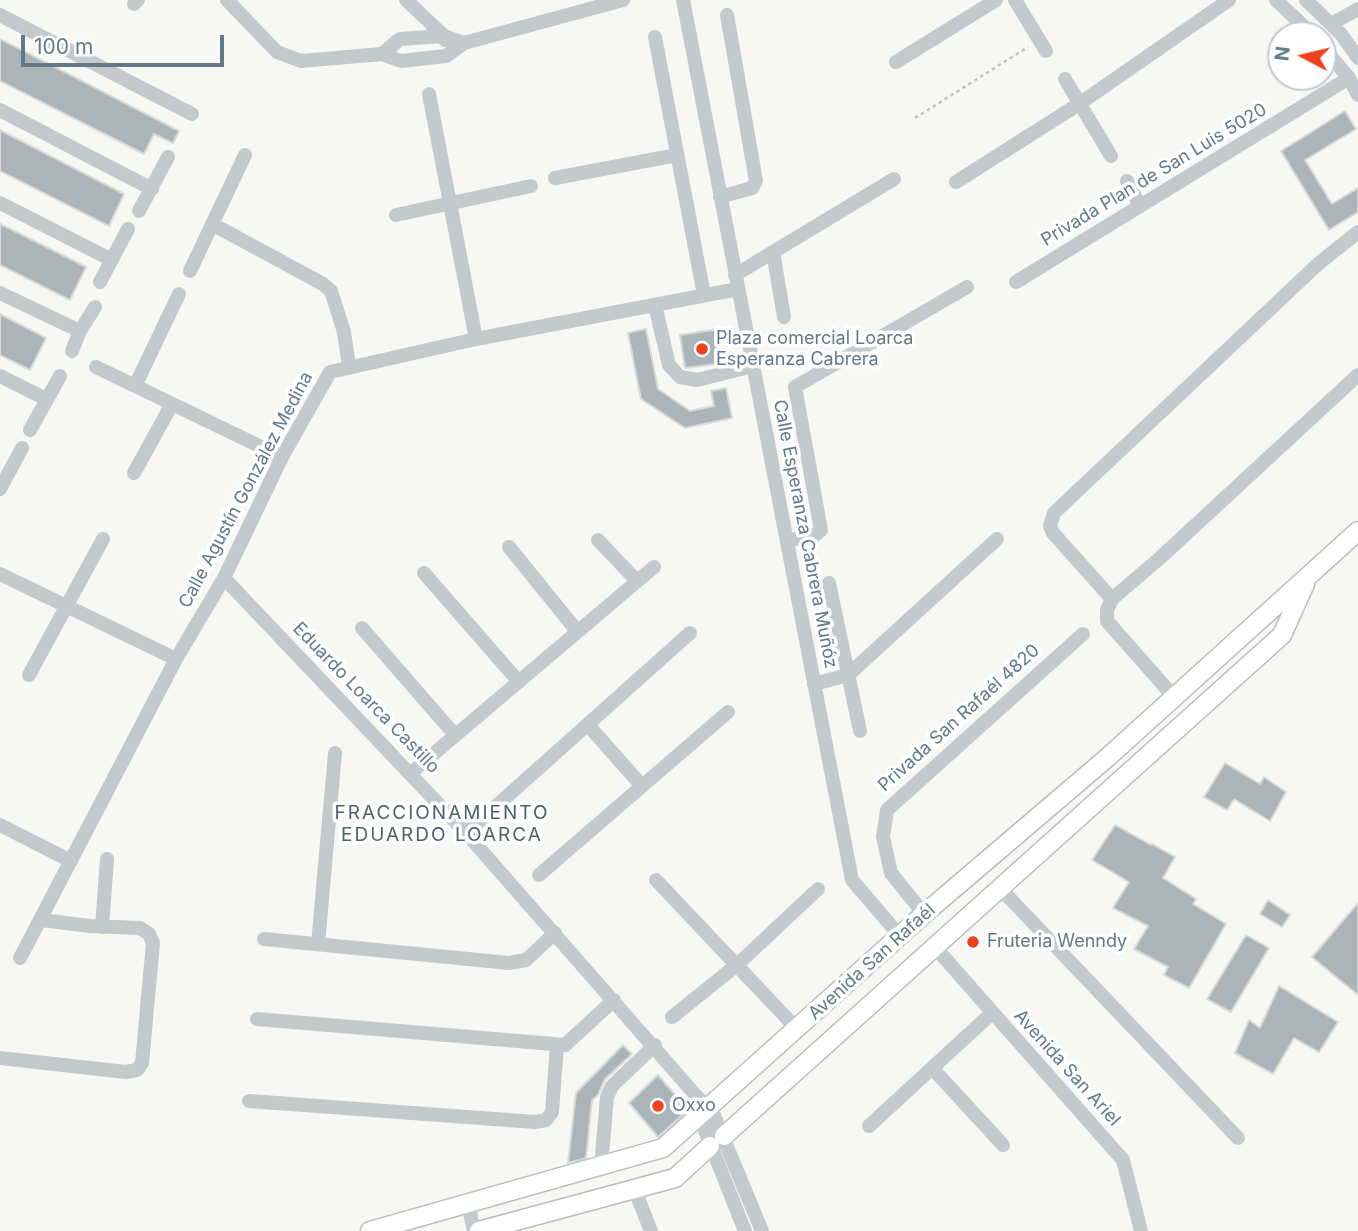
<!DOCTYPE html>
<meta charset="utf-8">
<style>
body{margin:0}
#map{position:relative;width:1358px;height:1231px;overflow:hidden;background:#f7f7f4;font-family:Inter,sans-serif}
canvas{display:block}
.north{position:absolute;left:1267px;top:21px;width:70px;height:70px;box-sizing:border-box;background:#fff;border:2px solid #c1c9cf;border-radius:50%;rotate:277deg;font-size:19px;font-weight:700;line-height:28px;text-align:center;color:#647987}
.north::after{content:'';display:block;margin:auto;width:24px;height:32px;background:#ef411c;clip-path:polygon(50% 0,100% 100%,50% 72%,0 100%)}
.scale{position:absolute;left:21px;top:35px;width:203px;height:32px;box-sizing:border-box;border:4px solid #647987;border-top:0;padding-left:9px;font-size:21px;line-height:24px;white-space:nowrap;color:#647987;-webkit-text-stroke:5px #fff;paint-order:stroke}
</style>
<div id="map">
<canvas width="1358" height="1231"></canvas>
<div class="north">N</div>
<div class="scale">100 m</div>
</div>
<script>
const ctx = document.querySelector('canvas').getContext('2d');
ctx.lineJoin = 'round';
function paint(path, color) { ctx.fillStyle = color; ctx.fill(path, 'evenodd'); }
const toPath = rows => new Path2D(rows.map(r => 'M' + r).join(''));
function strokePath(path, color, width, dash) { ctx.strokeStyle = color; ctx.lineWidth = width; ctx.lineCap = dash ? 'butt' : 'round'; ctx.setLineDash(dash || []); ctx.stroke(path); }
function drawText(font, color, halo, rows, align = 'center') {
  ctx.font = font + ' Inter,sans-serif'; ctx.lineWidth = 7; ctx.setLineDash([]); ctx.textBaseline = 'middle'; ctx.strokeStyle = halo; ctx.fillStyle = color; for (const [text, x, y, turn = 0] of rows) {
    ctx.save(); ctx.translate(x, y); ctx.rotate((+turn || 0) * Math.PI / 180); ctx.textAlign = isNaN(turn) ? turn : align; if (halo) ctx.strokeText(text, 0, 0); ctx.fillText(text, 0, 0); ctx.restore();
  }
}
const building = toPath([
 [0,39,179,131,173,143,154,134,144,154,0,81,0,39],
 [1345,111,1356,129,1305,160,1332,204,1358,188,1358,212,1329,230,1281,151,1345,111],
 [0,130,124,194,109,226,0,171,0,130],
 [0,224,86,267,70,300,0,265,0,224],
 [0,314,46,338,30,370,0,355,0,314],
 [646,329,658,389,690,411,714,406,711,391,726,388,732,418,685,428,641,399,628,333,646,329],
 [719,329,724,363,685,368,680,335,719,329],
 [1225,763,1260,784,1264,777,1286,792,1270,821,1234,799,1227,810,1204,797,1225,763],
 [1115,825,1151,845,1152,844,1175,857,1163,878,1196,899,1193,904,1226,924,1189,988,1164,975,1168,967,1134,949,1148,926,1113,908,1129,882,1092,860,1115,825],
 [1268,900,1290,915,1282,927,1260,914,1268,900],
 [1358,903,1358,995,1312,957,1358,903],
 [1246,935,1269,948,1231,1012,1207,999,1246,935],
 [1279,986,1338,1022,1319,1052,1294,1038,1273,1074,1235,1053,1249,1020,1260,1028,1279,986],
 [623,1045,632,1054,605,1079,598,1095,592,1100,586,1158,568,1163,576,1093,623,1045],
 [658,1075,688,1110,658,1137,629,1103,658,1075]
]);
const path = toPath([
 [915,118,1028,47]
]);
const minor = toPath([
 [227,0,277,52,301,61,382,54,401,61,446,56,464,43,623,0],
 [406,0,444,36,445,40],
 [683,0,852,880,900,936],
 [1015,0,1046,51],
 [1276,0,1313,35],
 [1306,0,1341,34,1358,58],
 [134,4,138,0],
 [0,15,192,114],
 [1331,24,1358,9],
 [655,37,704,295],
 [1323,47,1349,78,1358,95],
 [382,54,400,39,444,36,464,43],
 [896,62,996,0],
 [1065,79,1111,156],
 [429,94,476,339],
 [0,110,152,189],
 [555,178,677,155],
 [1127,181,1140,206],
 [956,182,1079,104,1229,0],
 [720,197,752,188,756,181,727,15],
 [0,203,112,260],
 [139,211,168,157],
 [396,215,531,186],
 [212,224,323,284,331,291,344,332,349,366],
 [773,252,784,317],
 [190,271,245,155],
 [735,275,894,179],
 [100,282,128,229],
 [1016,282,1349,78],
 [0,293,80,331],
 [655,305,669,365,680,377,697,380,753,366],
 [72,351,80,331,95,307],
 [96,367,282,457],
 [0,376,46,399],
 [135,386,179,294],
 [30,430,60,376],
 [134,473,172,404],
 [0,489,22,448],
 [598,540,637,581],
 [787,541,815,535,821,530,795,387,967,287],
 [509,547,577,631],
 [424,573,519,682],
 [0,574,176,659],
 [224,578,466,833,699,1099,710,1106,762,1231],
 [829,583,860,731],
 [1112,599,1053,533,1050,526,1054,513,1318,264,1358,232],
 [362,628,455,735],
 [29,675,103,539],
 [814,684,848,675,997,539],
 [1174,697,1107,621,1107,610,1112,599,1160,558,1358,375],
 [588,725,642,786],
 [411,773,654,567],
 [0,825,71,861],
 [466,833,690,633],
 [539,875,728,712],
 [656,880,797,1029],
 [999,887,1238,1138],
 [924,914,891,873,883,837,887,810,1083,634],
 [102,927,107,859],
 [264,939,509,963,526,960,555,933],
 [318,944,335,753],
 [934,946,1123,1160,1141,1231],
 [20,958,176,659,224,578,282,457,330,372,476,339,738,289],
 [672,1017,738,964,818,889],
 [257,1019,565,1045,614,1000],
 [0,1058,126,1072,137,1070,142,1063,153,943,149,934,140,928,90,926,41,920],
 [933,1069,1003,1145],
 [249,1101,535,1122,546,1120,552,1112,557,1045],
 [699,1107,700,1118,745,1231],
 [869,1126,992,1013],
 [601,1166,607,1097,612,1086,655,1045],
 [634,1188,651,1231],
 [468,1203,474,1231]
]);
const major = toPath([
 [724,1136,1282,635,1305,584],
 [370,1231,663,1148,924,914,1108,757,1358,531],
 [479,1231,675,1178,710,1146]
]);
const markers = [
 [702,349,7,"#ef411c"],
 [973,942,7,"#ef411c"],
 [658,1106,7,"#ef411c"]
];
const streetNames = [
 ["Privada Plan de San Luis 5020",1154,175,-31],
 ["Calle Agustín González Medina",246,490,-62],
 ["Calle Esperanza Cabrera Muñóz",805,534,79],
 ["Eduardo Loarca Castillo",366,698,46],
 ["Privada San Rafaél 4820",959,718,-42],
 ["Avenida San Rafaél",872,962,-42],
 ["Avenida San Ariel",1067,1068,48]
];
const poiNames = [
 ["Plaza comercial Loarca",716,339],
 ["Esperanza Cabrera",716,360],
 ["Fruteria Wenndy",987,942],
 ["Oxxo",672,1106]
];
const neighbourhoodNames = [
 ["FRACCIONAMIENTO",442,813],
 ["EDUARDO LOARCA",442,835]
];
paint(building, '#abb4b9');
strokePath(building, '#d9d9d6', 2);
strokePath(major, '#b7bcbf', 21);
strokePath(path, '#c0c2c4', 2.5, [3.5, 3.5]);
strokePath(minor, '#c4c9cc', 14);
strokePath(major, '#fff', 18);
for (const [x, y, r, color] of markers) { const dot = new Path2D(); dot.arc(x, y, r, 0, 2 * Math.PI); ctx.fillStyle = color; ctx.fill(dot); strokePath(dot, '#fff', 2.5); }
drawText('18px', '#647987', '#fff', streetNames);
drawText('18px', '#647987', '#fff', poiNames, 'left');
ctx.letterSpacing = '2px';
drawText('19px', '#52626b', '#fff', neighbourhoodNames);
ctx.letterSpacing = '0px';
</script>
